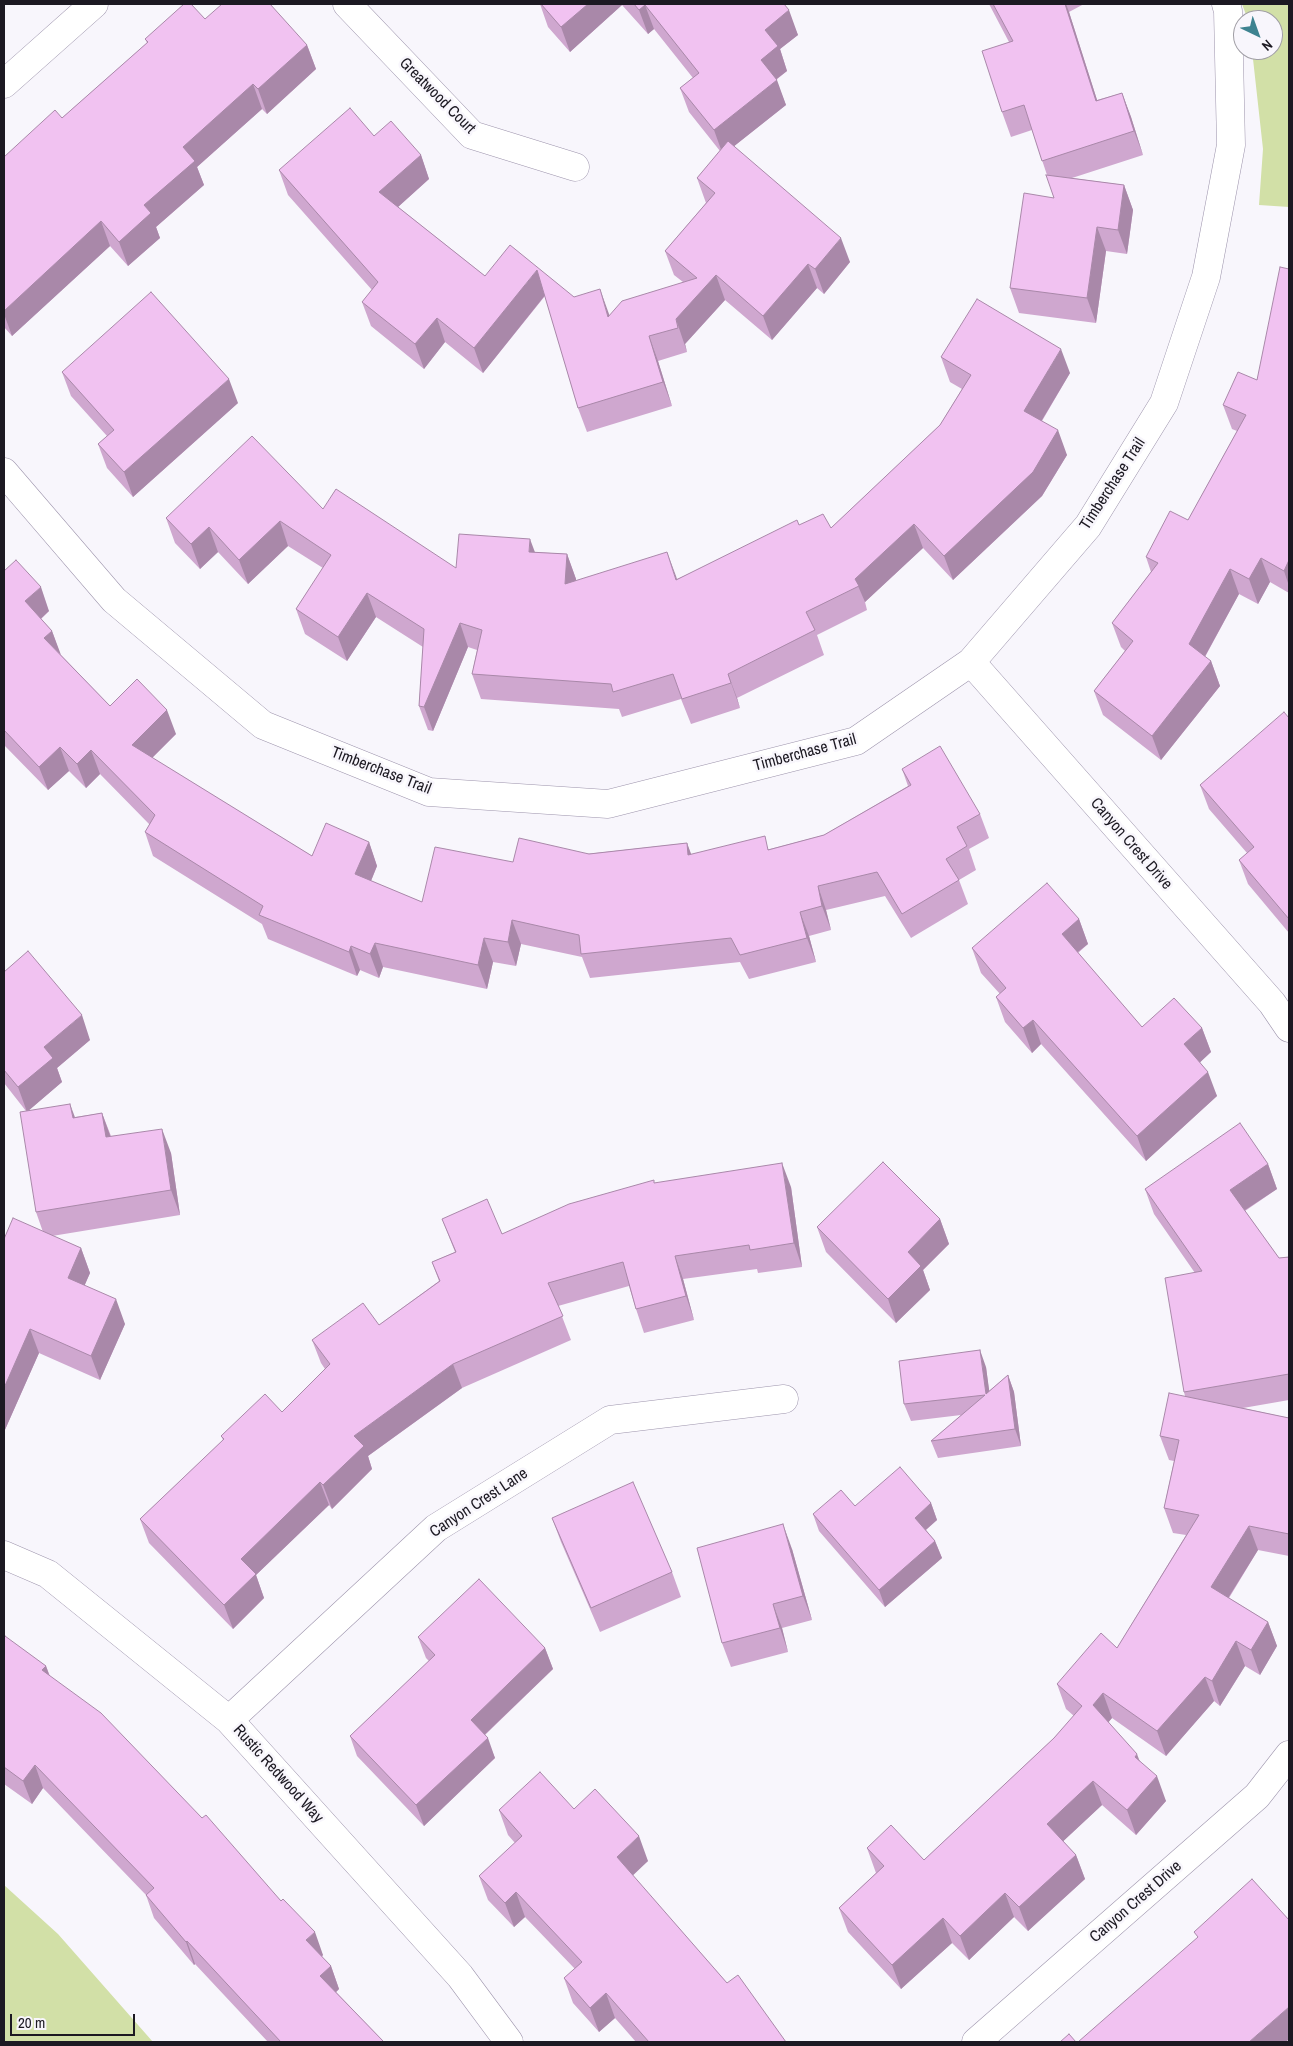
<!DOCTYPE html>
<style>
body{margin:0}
#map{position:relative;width:1293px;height:2046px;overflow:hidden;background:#f8f6fc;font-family:"Archivo Narrow",sans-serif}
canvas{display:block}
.frame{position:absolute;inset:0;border:5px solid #1c1922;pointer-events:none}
.north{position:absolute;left:1233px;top:10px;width:50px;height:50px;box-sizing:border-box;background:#f8f6fc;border:1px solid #a09ea5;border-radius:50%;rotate:138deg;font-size:14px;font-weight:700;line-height:20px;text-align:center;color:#1c1922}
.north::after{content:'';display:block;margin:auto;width:18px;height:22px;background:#3e8390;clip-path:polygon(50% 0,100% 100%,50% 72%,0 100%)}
.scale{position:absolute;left:10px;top:2014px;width:125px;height:22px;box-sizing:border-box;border:2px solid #1c1922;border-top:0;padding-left:6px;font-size:15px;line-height:18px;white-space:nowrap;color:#1c1922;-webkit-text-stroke:4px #f8f6fc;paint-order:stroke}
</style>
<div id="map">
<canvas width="1293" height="2046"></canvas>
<div class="frame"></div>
<div class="north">N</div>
<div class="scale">20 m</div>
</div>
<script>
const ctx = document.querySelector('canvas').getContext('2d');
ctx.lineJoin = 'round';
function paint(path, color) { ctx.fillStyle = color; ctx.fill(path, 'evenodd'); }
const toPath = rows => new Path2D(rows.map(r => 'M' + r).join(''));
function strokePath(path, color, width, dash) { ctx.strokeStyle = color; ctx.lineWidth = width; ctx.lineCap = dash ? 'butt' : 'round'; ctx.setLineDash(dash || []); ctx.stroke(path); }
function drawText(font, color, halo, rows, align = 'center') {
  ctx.font = font + ' "Archivo Narrow",sans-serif'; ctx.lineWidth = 5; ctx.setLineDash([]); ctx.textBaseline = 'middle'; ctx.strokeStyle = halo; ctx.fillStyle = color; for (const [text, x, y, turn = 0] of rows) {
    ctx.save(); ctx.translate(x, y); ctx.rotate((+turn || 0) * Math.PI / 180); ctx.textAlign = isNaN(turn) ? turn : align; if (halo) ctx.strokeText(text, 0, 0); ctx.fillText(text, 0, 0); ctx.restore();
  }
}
const green = toPath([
 [1242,4,1289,4,1289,207,1259,205,1263,149,1252,50,1273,50,1273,20,1248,20],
 [4,1885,58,1934,153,2042,4,2042]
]);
const street = toPath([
 [347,4,472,135,575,167],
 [4,84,94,4],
 [4,472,114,600,263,725,429,792,608,804,856,741,971,662,1088,526,1164,403,1206,277,1231,145,1228,11,1226,4],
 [971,662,1272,1003,1289,1028],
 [4,1555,48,1574,229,1720,460,1976,509,2042],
 [229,1720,436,1528,610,1420,784,1399],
 [976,2042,1257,1796,1289,1755]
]);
const wall = toPath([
 [540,4,784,4,798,35,780,49,787,71,776,80,786,105,734,146,850,262,824,294,817,288,772,340,725,300,685,344,687,352,658,361,672,406,587,432,578,408,545,296,483,373,445,342,424,369,371,326,362,302,372,290,288,195,279,170,374,136,421,155,429,179,398,207,485,276,574,297,609,316,683,282,674,275,665,251,706,203,697,178,720,151,689,112,680,88,693,78,654,29,648,34,622,5,570,52,548,27],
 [989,4,1084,4,1069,12,1097,100,1122,93,1131,117,1143,155,1072,178,1124,185,1133,210,1127,254,1106,251,1096,323,1019,313,1010,288,1054,198,1047,175,1032,130,1011,137,1002,112,1009,42],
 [205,19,307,45,316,69,267,114,262,109,197,167,204,185,156,227,160,238,128,266,110,246,12,336,4,327,4,157,62,118,147,43,145,39],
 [1289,269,1289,593,1270,582,1258,604,1239,594,1205,657,1211,661,1220,686,1161,760,1103,715,1094,691,1125,651,1121,647,1112,623,1151,572,1146,557,1188,520,1237,431,1232,429,1223,405,1257,380],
 [941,357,1070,373,1042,421,1067,455,1042,496,953,580,923,548,865,602,867,610,817,635,824,655,737,698,740,708,691,724,681,699,622,717,619,709,481,699,472,674,477,650,468,647,433,731,428,730,419,706,423,647,376,617,347,661,305,634,296,609,323,568,288,546,248,584,218,552,200,569,175,543,166,518,323,509,456,568,535,552,567,554,576,579,576,581,677,579,799,525,831,528,940,425,962,389,950,382],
 [62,372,238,403,133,497,107,468,98,444,107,436,71,396],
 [4,571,49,611,41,619,52,631,60,654,110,706,176,734,152,758,312,856,369,842,377,866,371,881,422,902,513,862,687,843,691,855,770,849,824,835,908,786,902,769,980,814,989,838,969,849,976,870,959,880,968,904,911,938,885,896,826,910,831,930,809,936,816,962,749,979,740,962,590,978,582,957,521,944,516,966,493,962,487,989,383,967,379,978,360,970,357,976,268,939,262,924,153,856,145,832,150,825,100,774,86,788,69,771,48,790,4,745],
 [1289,718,1289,933,1248,884,1239,860,1247,853,1209,809,1200,785],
 [1079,919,1088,944,1078,953,1142,1027,1202,1028,1211,1052,1200,1062,1217,1096,1146,1161,1041,1044,1032,1053,1005,1022,996,997,1000,994,981,973,972,948],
 [4,972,90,1040,57,1068,62,1082,29,1110,75,1117,102,1113,111,1136,171,1153,180,1215,52,1236,81,1248,90,1273,84,1286,125,1324,100,1380,39,1353,4,1432,4,1239,43,1232,36,1212,26,1111,4,1083],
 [1268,1164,1277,1189,1245,1211,1279,1258,1289,1257,1289,1400,1243,1408,1289,1418,1289,1556,1258,1550,1229,1598,1268,1622,1277,1646,1260,1675,1245,1666,1220,1706,1214,1701,1166,1756,1112,1718,1108,1722,1140,1761,1166,1801,1136,1835,1102,1805,1063,1841,1076,1855,1085,1879,1028,1931,1014,1917,969,1960,952,1943,901,1989,848,1932,839,1908,876,1873,867,1848,924,1860,1054,1738,1074,1716,1066,1709,1057,1684,1117,1648,1186,1535,1173,1533,1164,1508,1174,1461,1169,1460,1160,1436,1185,1396,1184,1392,1195,1273,1154,1214,1145,1189],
 [655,1183,791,1187,802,1267,758,1273,757,1269,683,1279,694,1320,644,1333,636,1309,629,1286,558,1306,571,1340,462,1388,368,1456,372,1469,332,1509,329,1505,256,1575,264,1598,233,1629,149,1543,140,1519,223,1440,221,1436,282,1412,325,1369,321,1363,312,1340,379,1325,439,1281,432,1262,455,1252,442,1219,502,1234],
 [940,1219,949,1244,923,1270,930,1290,896,1323,826,1252,817,1227],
 [986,1367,989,1391,1008,1375,1014,1392,1021,1446,938,1458,931,1441,961,1415,911,1421,904,1404],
 [931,1503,937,1520,926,1530,935,1541,942,1558,885,1607,819,1531,813,1514,855,1506],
 [552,1518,672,1572,681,1597,600,1632,561,1542],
 [792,1549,812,1620,782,1628,788,1652,731,1667,722,1643],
 [418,1637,545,1648,553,1669,485,1735,495,1758,424,1826,357,1756,350,1736,429,1661,426,1658],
 [4,1638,46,1666,50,1676,323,1955,322,1957,331,1966,339,1989,336,1992,384,2042,268,2042,195,1964,194,1965,154,1918,146,1895,43,1788,32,1804,4,1784],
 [574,1809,648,1861,632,1875,727,1983,786,2042,636,2042,615,2018,599,2032,573,2003,564,1978,575,1969,525,1917,514,1927,488,1900,479,1876,515,1843,508,1835,499,1810]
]);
const shadedWall = toPath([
 [588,4,622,4,622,5,570,52,561,27],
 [1065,4,1066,4,1069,12,1105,125,1096,101],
 [645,5,654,29,648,34,639,10],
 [789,10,798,35,780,49,787,71,770,84,761,60,765,30],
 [307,45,316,69,267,114,258,89],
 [777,80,786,105,723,155,714,130],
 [253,84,262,109,197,167,204,185,156,227,160,238,128,266,119,242,183,147],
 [1122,93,1131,117,1143,155,1134,131],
 [421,155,429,179,388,216,379,192],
 [1124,185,1133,210,1127,254,1118,230],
 [101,221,110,246,12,336,4,314,4,311],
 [1097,227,1106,251,1096,323,1087,298],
 [841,238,850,262,824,294,815,269],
 [808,264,817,288,772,340,763,316],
 [537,270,546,294,483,373,474,348],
 [716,275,725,300,685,344,687,352,676,319],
 [600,289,609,314,617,342,608,317],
 [437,318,445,342,424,369,415,344],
 [649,336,658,361,672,406,663,382],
 [1061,349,1070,373,1033,435,1024,411],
 [229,379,238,403,133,497,124,472],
 [1058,430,1067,455,1042,496,953,580,944,556],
 [280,521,288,546,248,584,239,560],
 [914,524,923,548,865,602,855,579],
 [209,527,218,552,200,569,191,544],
 [530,539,539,563,529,552],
 [667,552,676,576,685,604,676,580],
 [567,554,576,579,574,609,565,584],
 [1261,558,1270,582,1258,604,1249,579],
 [1289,560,1289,586,1284,571],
 [1230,569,1239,594,1198,669,1189,644],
 [41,587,49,611,34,625,25,601],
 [367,593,376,617,347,661,338,637],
 [460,623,468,647,433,731,424,707],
 [52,631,61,655,44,638],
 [1211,661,1220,686,1161,760,1152,736],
 [728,674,737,698,740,708,731,683],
 [167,710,176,734,141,769,132,745],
 [60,747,69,771,48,790,39,767],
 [91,750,100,774,86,788,77,764],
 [369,842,377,866,364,898,355,874],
 [687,843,696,867,688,855],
 [818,886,826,910,831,930,822,906],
 [800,912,809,936,816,962,807,938],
 [1079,919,1088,944,1070,958,1062,934],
 [512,920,521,944,516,966,508,942],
 [484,938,493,962,487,989,478,965],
 [375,943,383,967,379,978,370,954],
 [351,946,360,970,357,976,349,952],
 [82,1015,90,1040,57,1068,62,1082,27,1112,18,1087,44,1047],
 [1033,1020,1041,1044,1032,1053,1023,1028],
 [1202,1028,1211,1052,1193,1069,1184,1044],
 [1208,1072,1217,1096,1146,1161,1137,1136],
 [70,1104,79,1128,73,1118],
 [102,1113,111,1138,106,1137],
 [162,1129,171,1153,180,1215,171,1190],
 [782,1163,791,1187,802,1267,794,1243],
 [1268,1164,1277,1189,1239,1214,1230,1190],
 [940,1219,949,1244,923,1270,930,1290,896,1323,888,1299,908,1252],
 [81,1248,90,1273,77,1303,68,1278],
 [675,1256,683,1279,694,1320,686,1296],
 [116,1299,125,1324,100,1380,91,1356],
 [30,1329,39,1353,4,1432,4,1388],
 [980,1350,986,1367,992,1411,986,1394],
 [453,1364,462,1388,368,1456,372,1469,332,1509,323,1485,354,1436],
 [1008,1375,1014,1392,1021,1446,1015,1429],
 [320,1482,329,1505,256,1575,264,1598,233,1629,224,1605,241,1559],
 [931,1503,937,1520,921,1534,915,1518],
 [783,1524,792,1549,812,1620,803,1596],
 [1249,1526,1258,1550,1220,1611,1211,1587],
 [935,1541,942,1558,885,1607,879,1590],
 [773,1604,782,1628,788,1652,780,1628],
 [1268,1622,1277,1646,1260,1675,1251,1650],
 [1236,1641,1245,1666,1220,1706,1212,1681],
 [545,1648,553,1669,478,1741,471,1720],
 [46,1666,54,1689,42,1670],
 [1205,1677,1214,1701,1166,1756,1157,1731],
 [1103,1693,1112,1718,1102,1730,1093,1705],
 [488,1738,495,1758,424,1826,416,1805],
 [1137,1754,1146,1778,1135,1757],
 [35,1765,43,1788,32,1804,23,1781],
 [1157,1776,1166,1801,1136,1835,1127,1810],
 [1093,1781,1102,1805,1056,1848,1047,1824],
 [639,1836,648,1861,626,1882,617,1857],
 [1076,1855,1085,1879,1028,1931,1019,1907],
 [516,1892,525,1917,514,1927,505,1903],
 [1005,1893,1014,1917,969,1960,960,1936],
 [943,1918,952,1943,901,1989,892,1965],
 [315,1932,323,1955,314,1963,306,1940],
 [187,1941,195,1964,194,1965,186,1942],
 [331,1966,339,1989,329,1999,320,1976],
 [606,1993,615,2018,599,2032,590,2008],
 [1289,2007,1289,2039,1286,2042,1249,2042]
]);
const building = toPath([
 [184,4,191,4,205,19,222,4,270,4,307,45,258,89,253,84,183,147,195,161,144,205,151,213,119,242,101,221,4,311,4,157,55,110,62,118,148,42,145,39,184,4],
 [541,4,588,4,561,27,541,4],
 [634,4,784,4,789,10,765,30,778,46,761,60,777,80,714,130,680,88,699,73,645,5,639,10,634,4],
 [993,4,1065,4,1096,101,1122,93,1134,131,1042,161,1024,105,1002,112,982,51,1013,41,993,4],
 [350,108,374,136,391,121,421,155,379,192,485,276,510,245,574,297,600,289,608,317,622,301,697,278,665,251,715,193,697,178,728,141,841,238,815,269,808,264,763,316,716,275,676,319,678,328,649,336,663,382,578,408,537,270,474,348,437,318,415,344,362,302,378,282,279,170,350,108],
 [1046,175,1124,185,1118,230,1097,227,1087,298,1010,288,1024,193,1054,198,1046,175],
 [1280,267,1289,269,1289,560,1284,571,1261,558,1249,579,1230,569,1189,644,1211,661,1152,736,1094,691,1133,641,1112,623,1158,563,1146,557,1170,511,1188,520,1246,415,1223,405,1238,372,1257,380,1280,267],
 [151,292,229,379,124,472,98,444,114,430,62,372,151,292],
 [977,299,1061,349,1024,411,1058,430,1033,472,944,556,914,524,855,579,859,586,806,612,815,630,728,674,731,683,682,699,673,674,613,692,611,684,472,674,482,630,460,623,424,707,419,706,424,629,367,593,338,637,296,609,331,555,280,521,239,560,209,527,191,544,166,518,252,436,323,509,336,489,456,568,459,534,530,539,529,552,567,554,565,584,667,552,676,580,797,520,799,525,823,514,831,528,940,425,971,375,941,357,977,299],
 [16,560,41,587,25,601,52,631,44,638,110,706,137,679,167,710,132,745,312,856,326,823,369,842,355,874,422,902,435,847,513,862,519,838,589,854,687,843,688,855,765,836,768,850,824,835,911,785,902,769,940,746,980,814,957,827,967,846,946,859,959,880,902,914,877,872,818,886,822,906,800,912,807,938,740,955,731,938,581,954,579,935,512,920,508,942,484,938,478,965,375,943,370,954,351,946,349,952,259,915,263,906,145,832,155,815,91,750,77,764,60,747,39,767,4,730,4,571,16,560],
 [1284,712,1289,718,1289,919,1239,860,1254,847,1200,785,1284,712],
 [1047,883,1079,919,1062,934,1142,1027,1174,998,1202,1028,1184,1044,1208,1072,1137,1136,1033,1020,1023,1028,996,997,1006,988,972,948,1047,883],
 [28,951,82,1015,44,1047,53,1058,18,1087,4,1070,4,972,28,951],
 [70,1104,73,1118,102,1113,106,1137,162,1129,171,1190,36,1212,20,1112,70,1104],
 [1240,1123,1268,1164,1230,1190,1279,1258,1289,1257,1289,1374,1184,1392,1165,1278,1202,1271,1145,1189,1240,1123],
 [883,1162,940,1219,908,1252,921,1266,888,1299,817,1227,883,1162],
 [782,1163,794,1243,750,1250,749,1245,675,1256,686,1296,636,1309,623,1262,548,1283,563,1316,453,1364,354,1436,364,1446,323,1485,320,1482,241,1559,256,1574,224,1605,140,1519,224,1439,221,1436,265,1394,282,1412,330,1364,312,1340,363,1303,379,1325,440,1281,432,1262,456,1252,442,1219,487,1199,502,1234,569,1204,654,1180,654,1183,782,1163],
 [13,1218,81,1248,68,1278,116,1299,91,1356,30,1329,4,1388,4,1239,13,1218],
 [980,1350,986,1394,1008,1375,1015,1429,931,1441,985,1395,904,1404,899,1361,980,1350],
 [1169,1393,1289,1418,1289,1534,1249,1526,1211,1587,1268,1622,1251,1650,1236,1641,1212,1681,1205,1677,1157,1731,1103,1693,1093,1705,1137,1754,1135,1757,1157,1776,1127,1810,1093,1781,1047,1824,1076,1855,1019,1907,1005,1893,960,1936,943,1918,892,1965,839,1908,884,1866,867,1848,891,1825,924,1860,1054,1738,1082,1706,1057,1684,1101,1633,1117,1648,1199,1515,1164,1508,1179,1440,1160,1436,1169,1393],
 [900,1467,931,1503,915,1518,935,1541,879,1590,813,1514,841,1490,855,1506,900,1467],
 [633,1482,672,1572,591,1608,552,1518,633,1482],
 [783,1524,803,1596,773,1604,780,1628,722,1643,697,1548,783,1524],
 [479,1579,545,1648,471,1720,488,1738,416,1805,350,1736,435,1655,418,1637,479,1579],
 [5,1636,46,1666,42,1670,101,1713,202,1818,206,1815,281,1901,283,1899,315,1932,306,1940,331,1966,320,1976,384,2042,281,2042,187,1941,186,1942,146,1895,154,1888,35,1765,23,1781,4,1767,4,1638,5,1636],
 [540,1772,574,1809,595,1789,639,1836,617,1857,727,1983,738,1975,786,2042,649,2042,606,1993,590,2008,564,1978,582,1962,516,1892,505,1903,479,1876,522,1836,499,1810,540,1772],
 [1252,1879,1289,1920,1289,2007,1249,2042,1078,2042,1198,1937,1194,1932,1252,1879],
 [1069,2034,1076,2042,1060,2042,1069,2034]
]);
const streetNames = [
 ["Greatwood Court",437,96,45],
 ["Timberchase Trail",1113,484,-57],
 ["Timberchase Trail",805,753,-15],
 ["Timberchase Trail",381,771,21],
 ["Canyon Crest Drive",1131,844,49],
 ["Canyon Crest Lane",479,1503,-33],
 ["Rustic Redwood Way",278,1774,48],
 ["Canyon Crest Drive",1136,1902,-41]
];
paint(green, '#d2e0a7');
strokePath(street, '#9d94ac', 29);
strokePath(street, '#fff', 28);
paint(wall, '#cfa7cf');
paint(shadedWall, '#a988a9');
paint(building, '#f1c2f1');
strokePath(building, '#a988a9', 1);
drawText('16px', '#1c1922', '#f8f6fc', streetNames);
</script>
